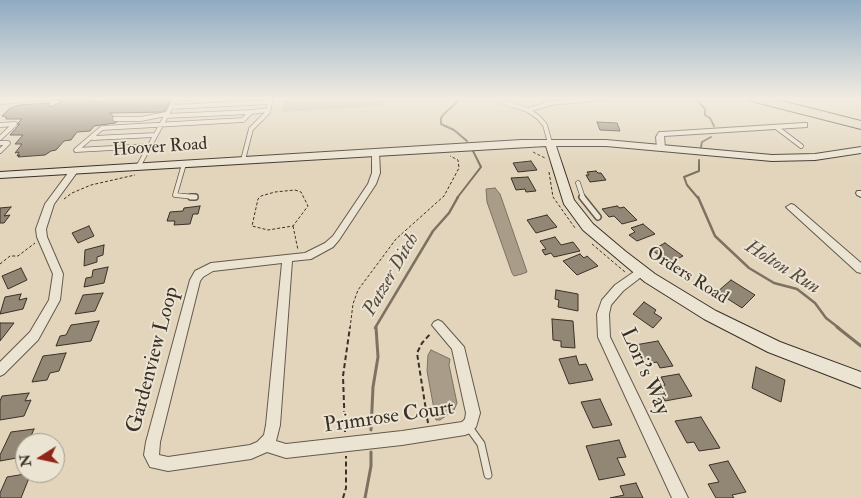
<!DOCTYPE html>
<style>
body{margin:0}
#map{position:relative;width:861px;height:498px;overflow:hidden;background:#e2d5bc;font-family:"IM FELL Double Pica",serif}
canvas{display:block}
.north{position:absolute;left:15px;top:433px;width:50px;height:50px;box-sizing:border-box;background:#ece4d3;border:1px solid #a59c8e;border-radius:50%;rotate:260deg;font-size:14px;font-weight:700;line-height:20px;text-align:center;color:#3b3027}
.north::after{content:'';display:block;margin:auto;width:18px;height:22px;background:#8f2418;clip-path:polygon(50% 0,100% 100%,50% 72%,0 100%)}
</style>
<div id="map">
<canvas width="861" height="498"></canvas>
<div class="north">N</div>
</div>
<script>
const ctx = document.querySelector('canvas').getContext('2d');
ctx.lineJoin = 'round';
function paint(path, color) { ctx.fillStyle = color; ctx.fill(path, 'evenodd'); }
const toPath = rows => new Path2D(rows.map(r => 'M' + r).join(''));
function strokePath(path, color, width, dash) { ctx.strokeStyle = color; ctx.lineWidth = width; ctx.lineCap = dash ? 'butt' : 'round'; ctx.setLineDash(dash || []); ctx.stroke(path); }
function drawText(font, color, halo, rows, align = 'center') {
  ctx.font = font + ' "IM FELL Double Pica",serif'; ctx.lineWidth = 4; ctx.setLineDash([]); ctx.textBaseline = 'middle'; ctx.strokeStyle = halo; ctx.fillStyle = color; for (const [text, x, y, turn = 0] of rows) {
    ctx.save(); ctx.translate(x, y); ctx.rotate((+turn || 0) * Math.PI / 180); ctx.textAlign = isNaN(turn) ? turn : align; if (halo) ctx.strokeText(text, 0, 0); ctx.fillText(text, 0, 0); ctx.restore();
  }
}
const green = toPath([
 [285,98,383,98,383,106,282,112]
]);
const water = toPath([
 [495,188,500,194,525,266,527,272,522,274,514,276,512,273,487,202,486,189,495,188],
 [431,350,450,359,449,365,457,403,454,410,440,420,436,420,427,371,428,355,431,350]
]);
const streamFar2 = toPath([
 [461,98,444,114,441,118,441,124,454,130,467,141],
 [695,98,705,109,705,115,710,118,714,126],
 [701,147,702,142,711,137],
 [457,198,481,167,473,151],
 [698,198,687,185,684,177,699,171,699,160]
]);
const streamFar1 = toPath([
 [698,197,715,236,749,268,774,283,797,289,815,303,826,318,839,328],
 [375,328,433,231,449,213,458,197]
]);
const stream = toPath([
 [837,327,861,346],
 [371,430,373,387,378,357,376,327],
 [365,498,371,466,371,452]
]);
const building = toPath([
 [56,98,101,98,93,101,99,102,110,98,172,98,164,112,110,113,118,121,115,123,94,126,90,131,77,132,71,140,64,141,56,150,51,151,45,155,18,157,20,155,17,156,19,152,15,153,22,144,15,144,23,135,10,135,20,124,16,125,22,119,6,119,6,117,2,116,10,108,19,105,50,103,48,106,52,106,63,101,56,100,56,98],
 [597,122,617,123,620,131,600,130,597,122],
 [531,161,537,170,518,172,513,163,531,161],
 [596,171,598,173,601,173,606,180,590,182,586,175,589,175,587,172,596,171],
 [528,177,536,191,526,192,525,189,516,190,511,178,528,177],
 [200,206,198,214,193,214,190,224,174,225,175,221,167,221,170,212,183,211,184,208,200,206],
 [617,206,620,208,624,207,637,220,622,224,614,216,609,217,602,209,617,206],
 [11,207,4,216,10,215,4,223,0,223,0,208,11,207],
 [547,215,557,227,536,233,527,220,547,215],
 [643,224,655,234,637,241,629,235,635,232,631,228,643,224],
 [89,226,94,236,78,243,72,233,89,226],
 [555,237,561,245,573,242,580,251,554,257,551,253,545,255,542,250,546,249,540,241,555,237],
 [665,243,683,256,669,263,652,250,665,243],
 [104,245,103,255,97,257,97,262,84,266,85,250,104,245],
 [580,254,584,258,587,256,598,266,577,275,563,261,580,254],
 [108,267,104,283,84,287,86,278,92,277,93,270,108,267],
 [21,268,27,280,8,289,2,276,21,268],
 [731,280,755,295,742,308,717,292,731,280],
 [556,290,578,294,578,311,558,307,559,300,555,299,556,290],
 [103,293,95,311,75,314,83,295,103,293],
 [21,294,19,300,27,298,23,309,0,314,5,297,21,294],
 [644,302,656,310,654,313,662,318,653,328,633,314,644,302],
 [552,319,573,321,575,348,561,347,561,341,553,340,552,319],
 [99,321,91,341,56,346,60,336,66,335,71,325,99,321],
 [0,323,14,323,0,341,0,323],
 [658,341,673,366,660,368,657,362,646,364,635,345,658,341],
 [66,353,59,371,50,373,47,380,32,382,43,356,66,353],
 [576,356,579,365,586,364,593,380,569,384,559,359,576,356],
 [756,367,785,380,781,402,752,388,756,367],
 [679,374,692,396,665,401,657,386,665,385,661,377,679,374],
 [29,393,25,401,31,400,24,416,0,420,0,401,2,396,29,393],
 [600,399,612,425,593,428,581,402,600,399],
 [701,417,720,448,699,451,694,442,687,443,675,421,701,417],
 [34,429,28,443,25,443,22,457,0,461,0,455,11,432,34,429],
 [619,440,626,457,617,458,625,475,599,480,586,446,619,440],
 [728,461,746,492,732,495,734,498,716,498,708,484,719,482,709,465,728,461],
 [31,473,21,498,0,498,0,493,7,477,31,473],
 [636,483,643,498,610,498,624,495,620,486,636,483]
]);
const pathFar1 = toPath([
 [533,152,545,158],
 [549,172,553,197,575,228],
 [295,190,301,192,308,206,293,226,268,230,252,226,258,199,261,196,275,192,295,190],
 [64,199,72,193,91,185,135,175],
 [293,226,298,250],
 [592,244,625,272],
 [0,264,10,256,18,256,35,243],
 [350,328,353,304,358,290,396,239,444,196,459,168,458,160,450,156]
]);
const path = toPath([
 [428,423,417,353,422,343,431,333],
 [345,432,343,376,350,327],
 [343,498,346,488,346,456]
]);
const laneFar2 = toPath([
 [176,98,189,98],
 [490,98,528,110,539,118,545,125,550,143],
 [2,102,52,98],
 [171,107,270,102],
 [528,110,551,103,606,98],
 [165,116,251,112],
 [115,119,141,119,166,114],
 [0,125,15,124,0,138],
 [776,127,801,146],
 [93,138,155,135],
 [0,143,8,143,0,151],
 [149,146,76,150,102,128,243,120,251,112,268,110],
 [243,160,251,129,268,112,271,98],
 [184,164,175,195,195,197],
 [138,167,176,98],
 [578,183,583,198]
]);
const laneFar1 = toPath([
 [191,197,195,197],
 [582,197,598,217]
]);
const lane = toPath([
 [468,426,481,444,488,475]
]);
const street = toPath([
 [804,123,807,123,807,127,664,136,665,148,661,150,657,148,656,137,659,132,662,132,804,123],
 [372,150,375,150,379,152,380,173,376,184,339,240,333,247,311,259,292,261,280,425,276,441,286,444,402,431,462,422,465,419,466,413,452,349,432,325,434,322,438,320,442,322,464,347,480,413,476,427,470,433,465,435,402,445,286,458,267,452,251,459,168,471,150,467,144,455,146,442,190,280,195,271,211,263,305,253,325,243,333,236,368,184,372,173,372,150],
 [282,263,266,425,264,435,257,442,250,445,168,457,159,455,160,442,200,281,203,277,213,271,282,263],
 [74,168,78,171,54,204,46,229,47,237,63,274,60,300,38,340,4,374,0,376,0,362,30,332,49,300,53,274,37,237,36,229,45,204,71,169,74,168],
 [857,191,861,191,861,197,857,195,856,193,857,191],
 [791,204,794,205,861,263,861,273,857,272,788,209,786,207,791,204],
 [641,267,645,268,646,271,645,274,623,291,611,305,609,314,610,337,688,498,672,498,598,337,597,314,602,300,615,285,641,267]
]);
const secondary = toPath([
 [521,140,606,140,772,155,815,154,861,147,861,153,815,160,772,161,606,146,556,146,574,200,593,224,625,251,655,274,716,311,780,342,861,372,861,388,768,352,704,319,645,282,583,230,564,204,546,146,0,178,0,172,521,140]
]);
const highway = toPath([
 [750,98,770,98,861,121,861,129,751,101,750,98]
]);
const streetNames = [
 ["Hoover Road",160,148,-4],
 ["Orders Road",687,276,32]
];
const waterNames = [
 ["Holton Run",782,268,32],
 ["Patzer Ditch",392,275,-60]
];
const nearStreetnames = [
 ["Gardenview Loop",154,360,-75],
 ["Lori's Way",644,372,66],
 ["Primrose Court",389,418,-8]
];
paint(green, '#c6b9a3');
paint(water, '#a99d89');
strokePath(water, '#7d7162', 1);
strokePath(streamFar2, '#7d7162', 2);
strokePath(streamFar1, '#7d7162', 2.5);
strokePath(stream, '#7d7162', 3);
paint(building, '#928674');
strokePath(building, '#3b3027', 1);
strokePath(laneFar2, '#65594c', 5.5);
strokePath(laneFar1, '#65594c', 8);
strokePath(lane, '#65594c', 9);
strokePath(street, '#65594c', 2);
strokePath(secondary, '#3b3027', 2);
strokePath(highway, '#3b3027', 2);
strokePath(pathFar1, '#3b3027', 1, [3, 2]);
strokePath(path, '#3b3027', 2, [5, 3]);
strokePath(laneFar2, '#ece4d3', 4);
strokePath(laneFar1, '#ece4d3', 5);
strokePath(lane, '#ece4d3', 7);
paint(street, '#ece4d3');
paint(secondary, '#ece4d3');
paint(highway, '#e2d5bc');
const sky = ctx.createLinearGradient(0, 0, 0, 167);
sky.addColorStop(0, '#8fabc2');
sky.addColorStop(0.59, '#f2ece1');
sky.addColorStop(1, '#f2ece100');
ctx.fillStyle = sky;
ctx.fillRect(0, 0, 861, 167);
drawText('18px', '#3b3027', '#ece4d3', streetNames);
drawText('italic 19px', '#564b40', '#ece4d3', waterNames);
drawText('21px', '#3b3027', '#ece4d3', nearStreetnames);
</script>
